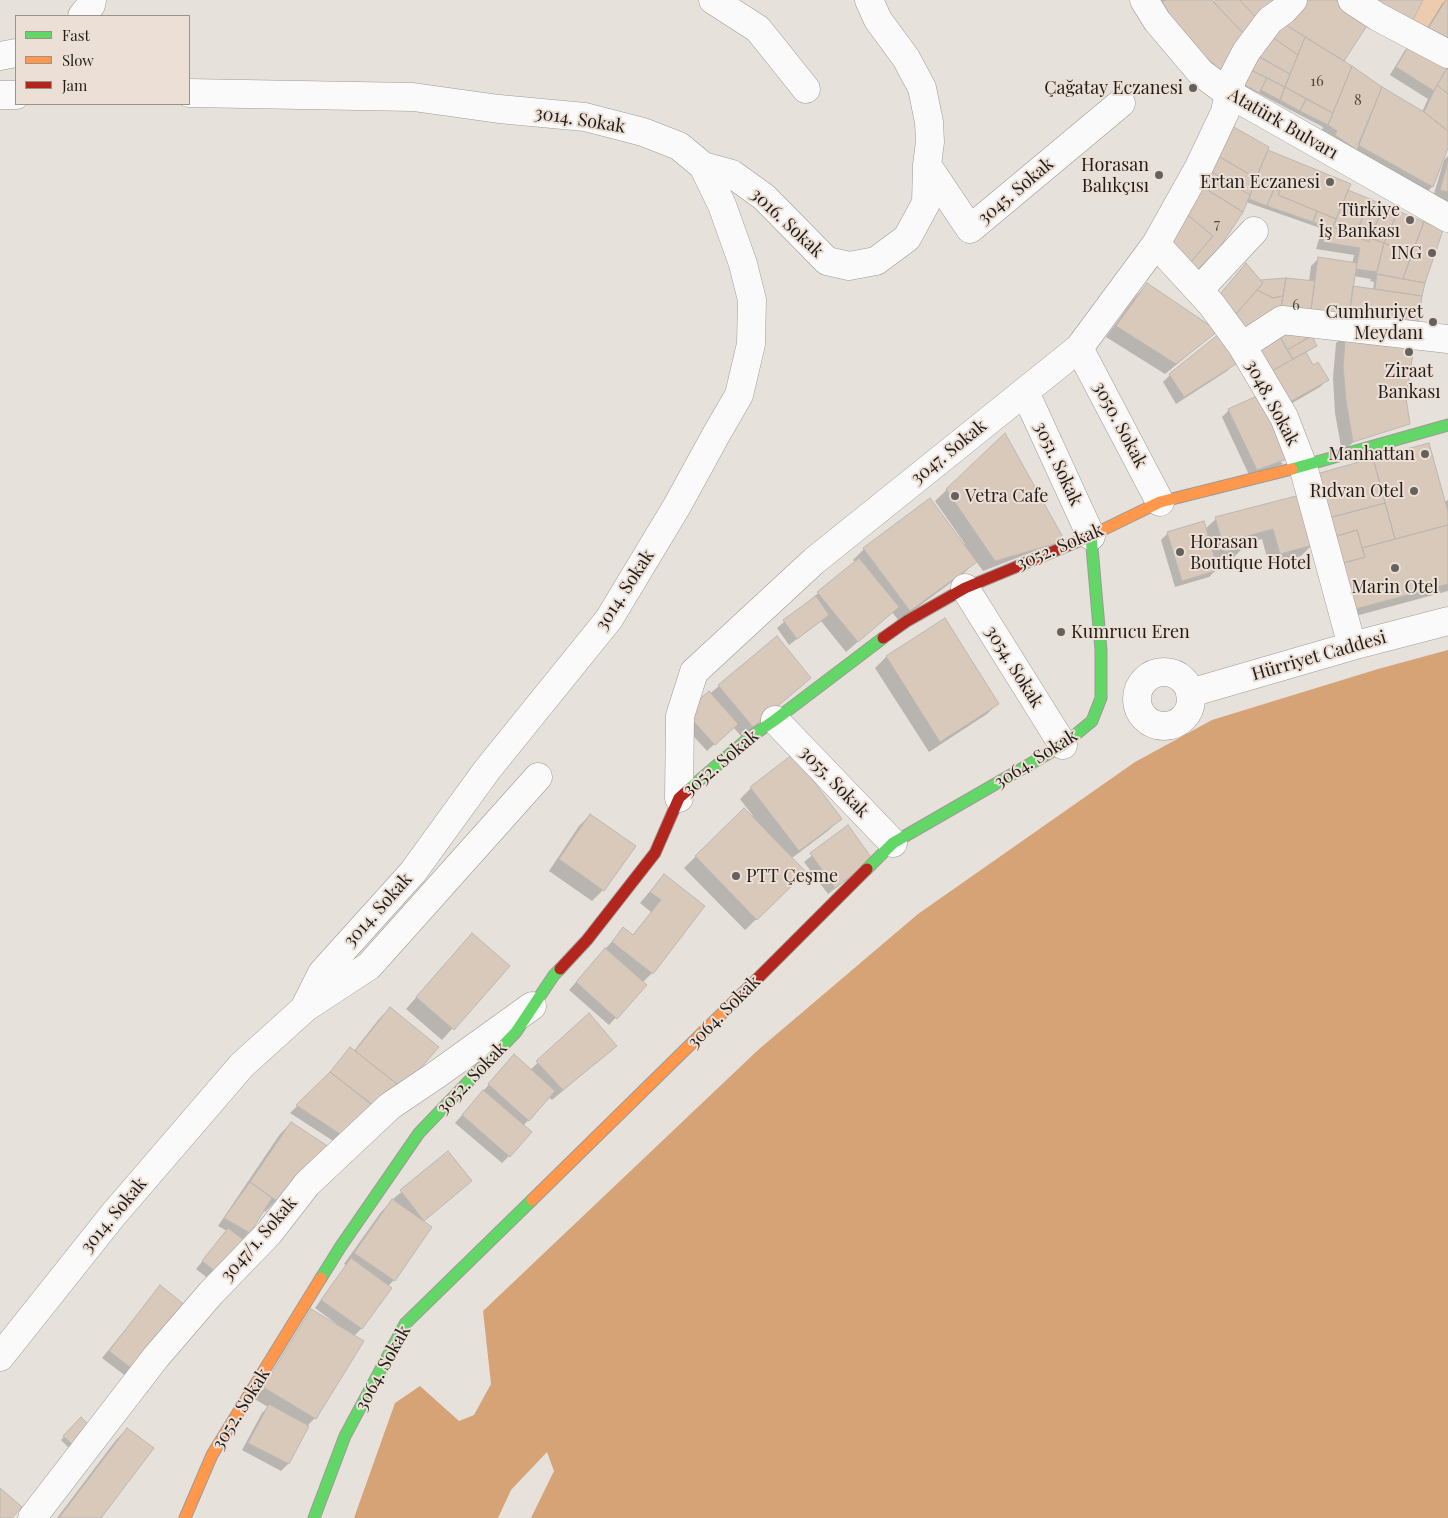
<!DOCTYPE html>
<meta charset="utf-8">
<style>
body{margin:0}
#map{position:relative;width:1448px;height:1518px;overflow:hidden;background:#e7e1db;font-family:"Playfair Display",serif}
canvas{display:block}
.legend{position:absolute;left:15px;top:15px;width:175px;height:90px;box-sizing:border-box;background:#ece0d6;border:1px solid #9b928a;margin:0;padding:6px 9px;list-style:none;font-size:15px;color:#211c19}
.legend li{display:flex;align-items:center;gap:10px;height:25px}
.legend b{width:25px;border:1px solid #9b928a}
</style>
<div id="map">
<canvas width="1448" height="1518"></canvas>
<ul class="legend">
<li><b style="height:6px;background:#63d668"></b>Fast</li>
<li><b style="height:6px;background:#ff974d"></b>Slow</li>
<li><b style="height:6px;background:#b3261e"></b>Jam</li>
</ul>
</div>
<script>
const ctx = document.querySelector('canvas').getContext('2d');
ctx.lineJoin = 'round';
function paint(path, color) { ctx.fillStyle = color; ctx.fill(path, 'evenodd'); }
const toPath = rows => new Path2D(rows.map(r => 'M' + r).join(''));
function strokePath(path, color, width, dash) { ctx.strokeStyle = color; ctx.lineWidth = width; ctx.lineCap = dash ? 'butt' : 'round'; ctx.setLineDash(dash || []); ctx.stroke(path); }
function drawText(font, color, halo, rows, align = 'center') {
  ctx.font = font + ' "Playfair Display",serif'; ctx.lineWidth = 4; ctx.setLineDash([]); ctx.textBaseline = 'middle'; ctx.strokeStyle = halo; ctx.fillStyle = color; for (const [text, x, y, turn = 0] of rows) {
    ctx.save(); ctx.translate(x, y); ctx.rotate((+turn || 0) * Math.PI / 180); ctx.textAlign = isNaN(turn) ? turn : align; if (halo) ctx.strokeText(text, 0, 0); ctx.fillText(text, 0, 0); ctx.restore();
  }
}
const green = toPath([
 [1423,0,1446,0,1424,35,1410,26]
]);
const water = toPath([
 [1448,650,1448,1518,531,1518,554,1471,547,1452,511,1490,498,1518,354,1518,395,1403,420,1386,459,1421,474,1415,491,1384,483,1311,758,1050,918,914,1135,762,1212,720,1378,669]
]);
const shadow = toPath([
 [1156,0,1210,0,1212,5,1217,0,1220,70,1209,81],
 [1421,0,1371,18,1343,62,1382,88,1422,112,1428,99,1390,75,1405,50,1413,43,1448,64,1448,145,1432,187,1421,198,1321,132,1323,127,1258,93,1255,95,1238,86,1274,23],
 [1446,0,1448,0,1418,43,1442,4],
 [1267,151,1349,185,1347,191,1441,230,1424,283,1405,398,1342,452,1335,413,1333,378,1336,343,1349,330,1236,347,1214,302,1260,282,1309,282,1311,266,1318,259,1352,264,1354,255,1316,249,1320,236,1326,230,1246,202],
 [1353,276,1371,279,1370,281,1374,282,1373,290,1351,287],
 [1448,156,1448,201,1433,197,1444,160],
 [1147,285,1216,331,1205,341,1165,374,1106,337,1136,296],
 [1308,328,1316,346,1305,353,1313,367,1327,380,1320,387,1280,410,1249,355],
 [1234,364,1227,371,1176,404,1163,382,1170,375],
 [1229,410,1283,464,1250,477,1222,417],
 [1005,435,1063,540,983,571,976,561,964,573,899,621,892,612,846,652,821,621,789,645,777,628,855,562,853,560,864,549,965,544,935,501],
 [1428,444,1444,502,1448,500,1448,591,1337,621,1313,476],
 [1299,496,1312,545,1301,556,1269,565,1262,539,1245,544,1245,546,1234,557,1214,563,1216,570,1209,577,1175,587,1161,540,1168,533,1205,529,1216,519],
 [944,620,998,703,987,714,929,752,875,668,886,657],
 [810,678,742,737,733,727,707,751,679,720,719,686],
 [751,788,840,819,829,830,792,858,805,872,745,930,684,868,744,809,752,817,753,816,740,799],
 [590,815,603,890,592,901,549,871,579,826],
 [848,827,872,860,828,894,804,862],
 [664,875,703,906,652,973,642,983,645,985,609,1025,569,990,623,929,632,936,651,912,640,903],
 [462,945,508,966,442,1040,406,1009],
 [390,1008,437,1047,338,1144,290,1113,325,1079,350,1049,353,1052,379,1019],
 [589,1015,604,1056,552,1100,549,1097,523,1126,509,1156,502,1163,455,1123,514,1056,530,1070],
 [291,1123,327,1147,265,1212,263,1210,249,1232,210,1280,196,1269,227,1231,218,1226,280,1134],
 [448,1153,463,1188,422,1222,430,1228,394,1280,388,1286,390,1288,361,1329,354,1336,315,1418,307,1426,288,1464,281,1471,242,1450,262,1413,268,1407,253,1398,338,1325,315,1308,346,1265,344,1264,381,1212,392,1201,398,1204,393,1199],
 [160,1287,127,1377,102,1358],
 [81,1419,72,1451,61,1440],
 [127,1429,99,1518,57,1518,116,1440]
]);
const building = toPath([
 [1166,0,1212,0,1247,37,1221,71,1183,36,1162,2,1166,0],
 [1216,0,1240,0,1261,23,1247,37,1213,2,1216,0],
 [1240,0,1286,0,1261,23,1240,0],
 [1301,0,1344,0,1372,18,1344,61,1283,23,1301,0],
 [1370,0,1423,0,1410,26,1370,0],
 [1446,0,1448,0,1448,50,1424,35,1446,0],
 [1283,23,1305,37,1298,55,1269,35,1283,23],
 [1269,35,1298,55,1290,74,1259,57,1269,35],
 [1305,37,1352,66,1333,113,1285,87,1305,37],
 [1412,41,1448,66,1434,91,1396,67,1412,41],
 [1253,53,1290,74,1285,87,1247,68,1253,53],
 [1352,66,1382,87,1357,150,1335,135,1337,131,1328,125,1352,66],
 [1448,66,1448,94,1437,85,1448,66],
 [1247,68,1267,78,1259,93,1240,82,1247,68],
 [1267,78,1285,87,1280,100,1261,90,1267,78],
 [1437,85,1448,94,1448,131,1424,112,1437,85],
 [1285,87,1306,99,1300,111,1280,100,1285,87],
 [1382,87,1424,112,1448,131,1448,148,1433,187,1358,145,1382,87],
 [1306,99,1333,113,1328,125,1300,111,1306,99],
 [1225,122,1269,147,1256,178,1211,152,1225,122],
 [1268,150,1351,184,1336,219,1278,195,1280,191,1255,181,1268,150],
 [1211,152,1256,178,1250,195,1205,168,1211,152],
 [1448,162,1448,192,1440,190,1448,162],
 [1205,168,1250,195,1243,212,1198,184,1205,168],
 [1255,181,1274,189,1267,206,1249,199,1255,181],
 [1198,184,1243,212,1220,247,1197,270,1190,263,1213,236,1184,212,1198,184],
 [1274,189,1280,191,1278,195,1317,211,1313,222,1267,206,1274,189],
 [1348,190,1370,199,1355,236,1333,227,1348,190],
 [1370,199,1384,205,1369,242,1355,236,1370,199],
 [1384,205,1398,211,1384,243,1370,238,1384,205],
 [1317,211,1336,219,1332,229,1313,222,1317,211],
 [1398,211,1424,222,1411,255,1384,243,1398,211],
 [1184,212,1213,236,1190,263,1166,246,1184,212],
 [1424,222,1443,230,1425,283,1403,279,1424,222],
 [1327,227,1332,229,1333,227,1369,242,1370,238,1384,243,1377,272,1356,269,1360,248,1323,242,1327,227],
 [1384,243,1411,255,1403,279,1376,274,1384,243],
 [1318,257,1357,263,1348,322,1310,317,1318,257],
 [1246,263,1263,283,1236,314,1220,294,1246,263],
 [1377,274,1425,283,1422,296,1375,289,1377,274],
 [1286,278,1315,281,1310,317,1280,314,1286,278],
 [1286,278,1283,296,1273,298,1257,290,1263,283,1260,280,1286,278],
 [1147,283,1218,331,1176,364,1116,326,1147,283],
 [1353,286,1422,296,1417,331,1348,322,1353,286],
 [1257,290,1273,298,1283,296,1280,314,1244,341,1228,319,1234,311,1236,314,1257,290],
 [1346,331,1415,340,1406,398,1410,424,1353,442,1346,401,1343,366,1346,331],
 [1278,333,1293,359,1270,372,1256,346,1278,333],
 [1278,333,1311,336,1287,350,1278,333],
 [1219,334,1236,364,1184,397,1169,374,1219,334],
 [1312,336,1317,346,1293,359,1287,350,1312,336],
 [1306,352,1313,365,1318,362,1329,380,1288,403,1270,372,1306,352],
 [1257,396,1292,457,1257,470,1228,409,1257,396],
 [1005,433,1065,541,995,561,946,489,1005,433],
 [1429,443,1448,512,1448,525,1395,539,1373,458,1429,443],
 [1373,458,1385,503,1325,519,1313,475,1373,458],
 [1300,495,1313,545,1280,554,1273,529,1244,537,1247,546,1225,552,1215,517,1300,495],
 [930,498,977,562,910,611,863,548,930,498],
 [1385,503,1395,539,1362,548,1357,530,1330,538,1325,519,1385,503],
 [1204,521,1218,570,1182,581,1167,532,1204,521],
 [1448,525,1448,584,1348,611,1336,565,1365,557,1362,548,1448,525],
 [1357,530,1365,557,1336,565,1328,539,1357,530],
 [859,558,899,607,858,642,817,592,859,558],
 [816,596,829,615,797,639,783,620,816,596],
 [945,618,999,704,940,742,886,656,945,618],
 [777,636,811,678,753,727,718,685,777,636],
 [709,691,738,724,715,745,685,712,709,691],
 [793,754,842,819,799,851,750,787,793,754],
 [744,808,806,872,757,920,695,856,744,808],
 [590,814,636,846,604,891,559,859,590,814],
 [848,825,873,860,835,888,810,853,848,825],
 [664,874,705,906,653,974,612,942,623,927,633,935,661,900,650,892,664,874],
 [472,933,510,966,454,1030,416,997,472,933],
 [605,948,647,985,617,1019,576,982,605,948],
 [390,1007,439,1047,405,1086,397,1084,355,1051,390,1007],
 [589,1013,617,1046,563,1090,536,1061,589,1013],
 [350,1047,397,1084,377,1109,330,1072,350,1047],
 [514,1054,555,1091,529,1121,488,1084,514,1054],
 [330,1072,373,1105,346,1138,296,1105,330,1072],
 [483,1090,532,1132,510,1157,462,1115,483,1090],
 [291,1122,329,1147,277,1201,250,1182,291,1122],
 [448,1151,472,1181,424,1221,400,1190,448,1151],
 [250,1182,272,1198,250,1233,224,1218,250,1182],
 [392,1199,432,1227,395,1281,354,1253,392,1199],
 [228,1228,244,1240,219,1274,202,1261,228,1228],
 [351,1258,392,1288,362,1329,321,1300,351,1258],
 [160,1285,186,1306,135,1371,109,1351,160,1285],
 [311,1309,364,1341,316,1419,263,1387,311,1309],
 [269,1404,309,1426,289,1464,248,1443,269,1404],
 [81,1417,93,1429,76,1448,63,1436,81,1417],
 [127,1428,154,1448,101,1518,59,1518,127,1428],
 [0,1488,22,1507,12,1518,0,1518,0,1488]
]);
const street = toPath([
 [713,0,758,29,806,89],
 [1144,0,1157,21,1201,73,1228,93,1448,218],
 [1352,0,1378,17,1448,54],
 [82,16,91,5,92,0],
 [0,56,16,53],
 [0,95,16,95],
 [927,165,970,229,1121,103],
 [703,166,732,174,764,197,827,261,849,266,876,261,907,238,926,203,927,165,930,142,929,122,922,88,906,58,878,20,869,0],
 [1156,244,1212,305,1242,346,1284,417,1303,466,1352,646],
 [1199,290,1254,231],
 [1242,346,1282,320,1448,339],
 [1079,348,1160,502],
 [1025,392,1091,536],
 [965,588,1063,745],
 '1137 699a27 27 0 1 1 54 0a27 27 0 1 1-54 0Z',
 [1190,693,1352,646,1448,621],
 [775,720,893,843],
 [679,798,680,716,694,672,814,561,1079,348,1156,244,1199,167,1225,112,1232,79,1246,52,1270,20,1284,10,1293,0],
 [305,1008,369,966,538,777],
 [0,1357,113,1215,242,1065,304,1009,322,973,413,872,487,770,609,619,677,506,717,433,739,395,751,344,752,300,743,264,722,205,703,166,679,146,643,132,585,117,499,109,413,97,189,93],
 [32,1518,156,1357,211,1293,269,1233,307,1184,390,1106,436,1075,532,1006]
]);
const fast = toPath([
 [1292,469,1448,425],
 [688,790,750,737,775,720,883,638],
 [867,869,893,843,1063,745,1092,721,1101,698,1101,650,1091,536],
 [321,1278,341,1246,419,1133,516,1032,554,975,560,969],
 [314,1518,345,1436,405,1324,532,1200]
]);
const slow = toPath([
 [1086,538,1160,502,1292,469],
 [532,1200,746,990],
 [185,1518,212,1455,321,1278]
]);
const jam = toPath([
 [883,638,907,621,965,588,1086,538],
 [560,969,587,940,655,853,679,798,688,790],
 [746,990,867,869]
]);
const markers = [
 [1193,88,5,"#66615d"],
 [1159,175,5,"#66615d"],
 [1330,182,5,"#66615d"],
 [1410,220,5,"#66615d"],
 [1432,253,5,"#66615d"],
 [1433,322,5,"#66615d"],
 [1409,352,5,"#66615d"],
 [1425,454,5,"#66615d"],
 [1414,491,5,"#66615d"],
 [955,496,5,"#66615d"],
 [1180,552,5,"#66615d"],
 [1395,568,5,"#66615d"],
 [1061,632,5,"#66615d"],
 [736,876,5,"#66615d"]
];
const numberNames = [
 ["16",1317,81],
 ["8",1358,100],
 ["7",1217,224],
 ["6",1296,305]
];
const poiNames = [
 ["Çağatay Eczanesi",1183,88],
 ["Horasan",1149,165],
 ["Balıkçısı",1149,186],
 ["Ertan Eczanesi",1320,182],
 ["Türkiye",1400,210],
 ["İş Bankası",1400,231],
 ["ING",1422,253],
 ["Cumhuriyet",1423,312],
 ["Meydanı",1423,333],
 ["Ziraat",1409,371,"center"],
 ["Bankası",1409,392,"center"],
 ["Manhattan",1415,454],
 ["Rıdvan Otel",1404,491],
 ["Vetra Cafe",965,496,"left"],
 ["Horasan",1190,542,"left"],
 ["Boutique Hotel",1190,563,"left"],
 ["Marin Otel",1395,587,"center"],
 ["Kumrucu Eren",1071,632,"left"],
 ["PTT Çeşme",746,876,"left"]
];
const streetNames = [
 ["3014. Sokak",580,120,9],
 ["Atatürk Bulvarı",1283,124,30],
 ["3045. Sokak",1016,191,-40],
 ["3016. Sokak",787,223,43],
 ["3048. Sokak",1272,403,62],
 ["3050. Sokak",1120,425,62],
 ["3047. Sokak",949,452,-39],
 ["3051. Sokak",1058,464,65],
 ["3052. Sokak",1060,547,-23],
 ["3014. Sokak",625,590,-57],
 ["Hürriyet Caddesi",1319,656,-16],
 ["3054. Sokak",1014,667,58],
 ["3064. Sokak",1036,759,-32],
 ["3052. Sokak",721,763,-40],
 ["3055. Sokak",834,782,46],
 ["3014. Sokak",378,910,-48],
 ["3064. Sokak",724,1012,-45],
 ["3052. Sokak",472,1078,-46],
 ["3014. Sokak",114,1215,-50],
 ["3047/1. Sokak",259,1239,-49],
 ["3064. Sokak",383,1368,-61],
 ["3052. Sokak",241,1409,-58]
];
paint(green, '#eccbaf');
paint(water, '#d6a377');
paint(shadow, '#0003');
paint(building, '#d9c9bb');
strokePath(building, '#bcb7b2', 1);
strokePath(street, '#9e9a95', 29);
strokePath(fast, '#9e9a95', 13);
strokePath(slow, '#9e9a95', 13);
strokePath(jam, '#9e9a95', 13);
strokePath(street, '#fbfafa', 28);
strokePath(fast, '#63d668', 11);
strokePath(slow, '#ff974d', 11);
strokePath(jam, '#b3261e', 11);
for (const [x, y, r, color] of markers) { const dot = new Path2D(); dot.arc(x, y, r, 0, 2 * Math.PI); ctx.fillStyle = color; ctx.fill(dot); strokePath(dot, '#ece0d6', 2); }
drawText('15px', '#4f4742', null, numberNames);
drawText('18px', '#211c19', '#ece0d6', poiNames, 'right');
drawText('18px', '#211c19', '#ece0d6', streetNames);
</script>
